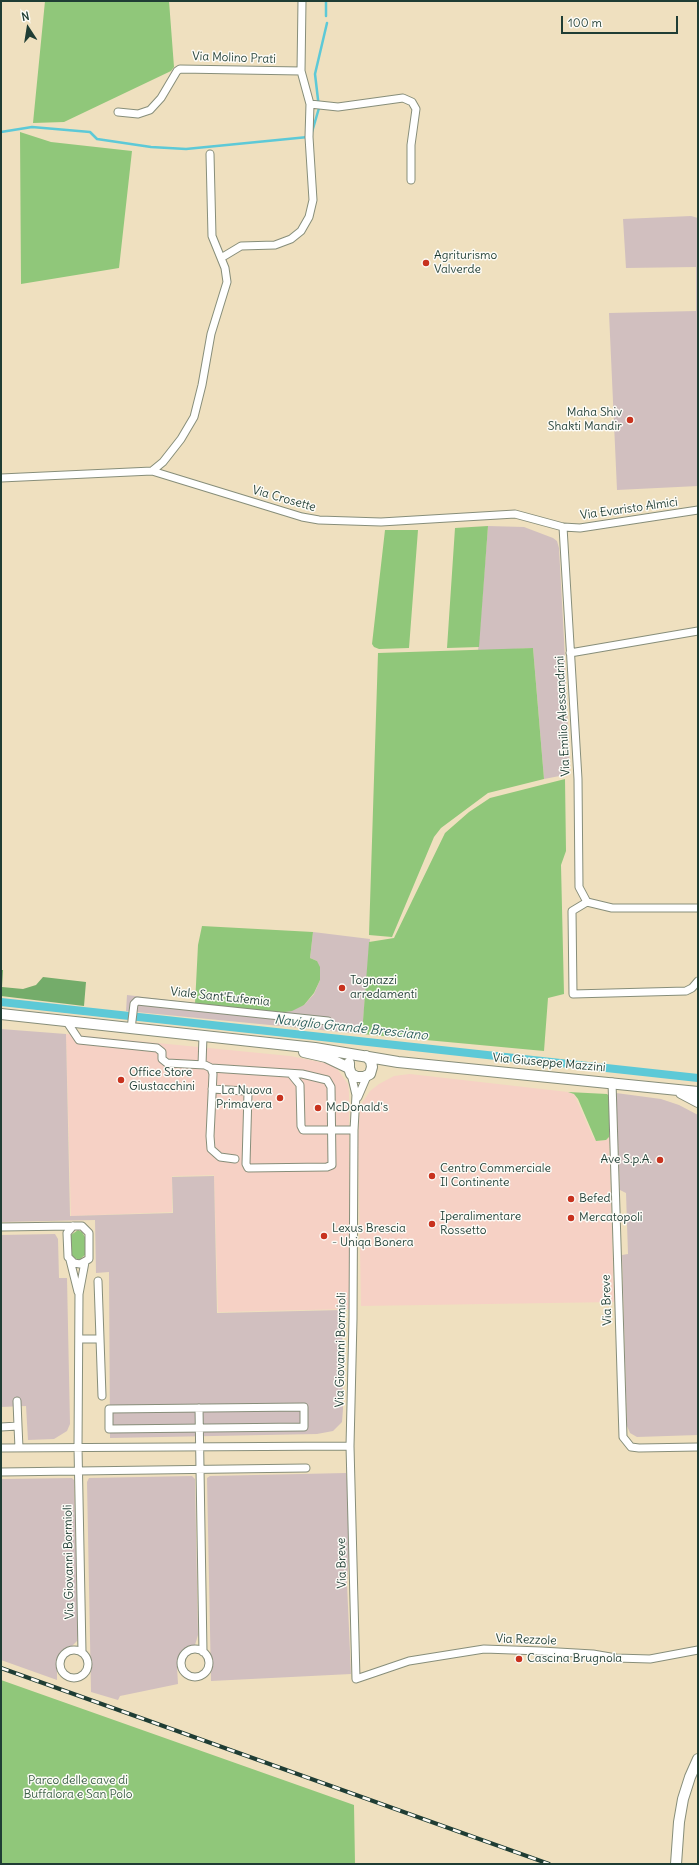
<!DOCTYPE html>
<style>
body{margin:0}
#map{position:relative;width:699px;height:1865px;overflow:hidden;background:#efe0bf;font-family:Delius,sans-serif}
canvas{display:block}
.frame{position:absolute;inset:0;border:2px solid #1f3d34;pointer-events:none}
.north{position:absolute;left:8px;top:8px;width:40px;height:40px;-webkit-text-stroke:3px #fdfcf7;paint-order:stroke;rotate:348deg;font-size:11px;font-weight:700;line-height:16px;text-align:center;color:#1f3d34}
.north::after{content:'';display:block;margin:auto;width:14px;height:18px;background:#1f3d34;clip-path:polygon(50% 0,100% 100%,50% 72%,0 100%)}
.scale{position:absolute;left:561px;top:16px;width:117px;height:18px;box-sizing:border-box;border:2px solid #1f3d34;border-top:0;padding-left:5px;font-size:12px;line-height:14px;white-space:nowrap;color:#1f3d34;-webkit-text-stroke:3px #fdfcf7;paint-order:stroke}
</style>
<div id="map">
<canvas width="699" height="1865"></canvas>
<div class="frame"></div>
<div class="north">N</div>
<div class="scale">100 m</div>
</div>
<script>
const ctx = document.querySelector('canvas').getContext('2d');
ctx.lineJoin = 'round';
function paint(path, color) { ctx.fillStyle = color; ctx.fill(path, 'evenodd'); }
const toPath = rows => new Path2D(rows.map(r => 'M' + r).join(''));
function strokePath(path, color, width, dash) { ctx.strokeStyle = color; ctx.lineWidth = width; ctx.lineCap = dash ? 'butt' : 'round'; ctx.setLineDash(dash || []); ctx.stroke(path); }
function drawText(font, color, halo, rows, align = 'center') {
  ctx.font = font + ' Delius,sans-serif'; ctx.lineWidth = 3; ctx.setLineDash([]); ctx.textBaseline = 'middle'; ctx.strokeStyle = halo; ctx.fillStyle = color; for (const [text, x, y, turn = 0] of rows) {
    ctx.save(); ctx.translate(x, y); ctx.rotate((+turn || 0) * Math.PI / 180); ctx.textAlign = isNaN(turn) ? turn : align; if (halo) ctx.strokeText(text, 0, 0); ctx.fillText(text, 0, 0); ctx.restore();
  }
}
const built = toPath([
 [66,1034,290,1056,330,1064,338,1070,348,1084,349,1094,350,1309,218,1312,214,1175,172,1176,172,1212,71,1216],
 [410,1074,568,1092,574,1094,593,1137,597,1141,606,1140,609,1137,614,1302,361,1306,358,1137,360,1106,370,1091,379,1084,394,1076]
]);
const industrial = toPath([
 [691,216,698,218,698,486,617,490,609,313,696,311,696,267,626,268,623,219],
 [488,526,524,527,553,538,557,541,559,548,564,639,570,774,544,779,533,648,478,651],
 [313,932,370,939,362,1034,126,1011,127,995,277,1013,304,1005,314,994,320,980,317,961,310,958],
 [1,1029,66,1034,70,1216,173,1213,172,1177,214,1176,217,1313,342,1310,343,1409,342,1422,333,1431,317,1434,110,1438,109,1272,96,1273,95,1220,1,1222],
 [616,1093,661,1099,679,1105,698,1115,698,1435,637,1437,630,1433,627,1426,622,1255,628,1254,626,1193,620,1190],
 [55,1234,58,1239,59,1278,67,1278,70,1424,67,1431,54,1439,28,1440,26,1406,1,1407,1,1235],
 [346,1473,349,1494,350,1538,347,1584,351,1674,211,1681,207,1478,210,1476],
 [192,1476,195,1479,198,1635,195,1645,183,1652,179,1658,177,1666,178,1684,120,1696,118,1700,91,1692,87,1482,89,1478],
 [72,1478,74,1480,78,1634,77,1641,72,1646,60,1654,57,1660,57,1680,1,1660,1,1479]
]);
const green = toPath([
 [45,1,169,1,174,67,171,71,64,122,33,123],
 [20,132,51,142,132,151,119,268,21,284],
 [488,526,479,647,447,648,455,528],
 [385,530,418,530,409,648,379,649,374,647,372,644],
 [533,648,544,779,488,793,441,828,434,837,392,937,369,935,378,653],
 [565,779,566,851,561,865,564,994,548,998,544,1051,362,1034,369,942,394,938,445,833,469,812,490,798],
 [202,926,313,932,310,958,317,961,320,967,320,980,314,993,304,1005,292,1011,277,1013,195,1004,198,945],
 [568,1092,607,1094,609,1096,609,1137,606,1140,596,1141,578,1099,574,1094],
 [78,1230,82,1232,85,1237,85,1255,79,1260,73,1257,71,1253,71,1235],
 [1,1680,354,1805,355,1864,1,1864]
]);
const forest = toPath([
 [1,970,3,970,2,987,23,989,36,985,43,977,86,982,84,1006,1,996]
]);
const stream = toPath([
 [326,1,326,16],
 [1,132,32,127,90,132,97,139,151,147,186,149,308,137],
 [312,132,319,108,315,74,327,23]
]);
const canal = toPath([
 [1,1002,698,1078]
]);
const street = toPath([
 [310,104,338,107,403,98,412,102,416,109,411,145,411,180],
 [118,112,138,114,150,110,161,98,177,71,180,69,301,71],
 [221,258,241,246,275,245,291,239,301,231,309,217,313,200,309,137,310,104,301,71,302,1],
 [152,471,163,462,181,439,194,417,202,385,211,334,227,282,225,268,212,236,210,154],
 [1,478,152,471,302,517,319,520,381,522,515,514,563,527,580,528,698,510],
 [563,527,578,779,579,887,587,902,612,908,698,908],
 [570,653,698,631],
 [587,902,572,911,573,994,686,991,692,988,698,981],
 [67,1022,79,1040,157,1048,162,1052,162,1059,167,1063,205,1065,211,1068,213,1074,210,1136,211,1149,220,1157,235,1159],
 [131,1029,134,1004,137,1001,328,1021],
 [202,1065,203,1036],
 [211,1068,302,1074,327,1080,331,1087,332,1165,327,1167,248,1168,246,1164,248,1093,245,1091,212,1089],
 [291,1074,300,1085,301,1126,303,1130,354,1130],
 [351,1074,356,1095,354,1130,353,1319,350,1446,356,1679,409,1661,484,1649,541,1651,593,1654,616,1658,650,1659,698,1650],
 [612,1082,623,1437,631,1447,639,1448,698,1447],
 [358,1097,367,1076],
 [73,1226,82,1226,89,1233,89,1259,80,1264,74,1263,68,1257,67,1233,73,1226],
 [1,1227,73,1226],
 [70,1260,78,1292],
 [98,1281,102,1396],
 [79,1339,100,1339],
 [17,1401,18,1426],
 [304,1407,304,1427,109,1429,109,1409,304,1407],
 [199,1408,203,1652],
 [1,1427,18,1426,19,1448],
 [1,1448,350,1446],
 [1,1472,306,1468],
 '181 1663a14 14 0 1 1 28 0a14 14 0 1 1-28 0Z',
 '60 1664a14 14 0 1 1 28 0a14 14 0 1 1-28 0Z',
 [82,1652,78,1447,79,1294,85,1262]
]);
const secondary = toPath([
 [1,1014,315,1048,398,1062,698,1092],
 [304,1052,326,1057,349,1068],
 [349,1063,349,1068,351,1074,357,1077,364,1077,370,1074,372,1067,371,1061,366,1056],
 [681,1093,698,1102],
 [676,1864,679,1822,683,1799,690,1777,698,1759]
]);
const rail = toPath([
 [1,1668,549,1864]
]);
const markers = [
 [426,263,4,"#c8321e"],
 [630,420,4,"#c8321e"],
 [342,988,4,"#c8321e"],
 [121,1080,4,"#c8321e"],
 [280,1098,4,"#c8321e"],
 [318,1108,4,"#c8321e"],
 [660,1160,4,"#c8321e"],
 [432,1176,4,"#c8321e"],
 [571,1199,4,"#c8321e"],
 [571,1218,4,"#c8321e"],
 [432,1224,4,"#c8321e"],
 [324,1236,4,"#c8321e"],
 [519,1659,4,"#c8321e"]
];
const streetNames = [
 ["Via Molino Prati",234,58,2],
 ["Via Crosette",284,499,16],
 ["Via Evaristo Almici",629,509,-8],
 ["Via Emilio Alessandrini",563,716,-93],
 ["Viale Sant'Eufemia",220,997,6],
 ["Via Giuseppe Mazzini",549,1063,5],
 ["Via Breve",607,1300,-92],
 ["Via Giovanni Bormioli",341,1350,-89],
 ["Via Giovanni Bormioli",69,1562,-91],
 ["Via Breve",342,1563,-91],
 ["Via Rezzole",526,1640,2]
];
const poiNames = [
 ["Agriturismo",434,256],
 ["Valverde",434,270],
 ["Maha Shiv",622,413,"right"],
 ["Shakti Mandir",622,427,"right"],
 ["Tognazzi",350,981],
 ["arredamenti",350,995],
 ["Office Store",129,1073],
 ["Giustacchini",129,1087],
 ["La Nuova",272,1091,"right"],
 ["Primavera",272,1105,"right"],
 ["McDonald's",326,1108],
 ["Ave S.p.A.",652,1160,"right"],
 ["Centro Commerciale",440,1169],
 ["Il Continente",440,1183],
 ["Befed",579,1199],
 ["Iperalimentare",440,1217],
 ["Rossetto",440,1231],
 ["Mercatopoli",579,1218],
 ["Lexus Brescia",332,1229],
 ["- Uniqa Bonera",332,1243],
 ["Cascina Brugnola",527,1659]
];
const parkNames = [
 ["Parco delle cave di",78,1781],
 ["Buffalora e San Polo",78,1795]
];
const waterNames = [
 ["Naviglio Grande Bresciano",351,1028,6]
];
paint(built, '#f6d1c5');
paint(industrial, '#d1bfbf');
paint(green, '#90c77a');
paint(forest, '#74ac6a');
strokePath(stream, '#5dc9d7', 2.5);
strokePath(canal, '#5dc9d7', 8);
strokePath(street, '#878e7a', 9);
strokePath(secondary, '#878e7a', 12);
strokePath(street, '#fff', 7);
strokePath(secondary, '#fff', 10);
strokePath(rail, '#1f3d34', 4);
strokePath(rail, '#fdfcf7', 2.5, [8]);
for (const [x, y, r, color] of markers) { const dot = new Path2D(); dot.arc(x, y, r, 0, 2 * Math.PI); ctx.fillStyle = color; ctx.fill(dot); strokePath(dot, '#fdfcf7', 1.5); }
drawText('12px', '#1f3d34', '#fdfcf7', streetNames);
drawText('12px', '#1f3d34', '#fdfcf7', poiNames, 'left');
drawText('12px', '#3b6046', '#fdfcf7', parkNames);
drawText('italic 13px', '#2e605d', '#fdfcf7', waterNames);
</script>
